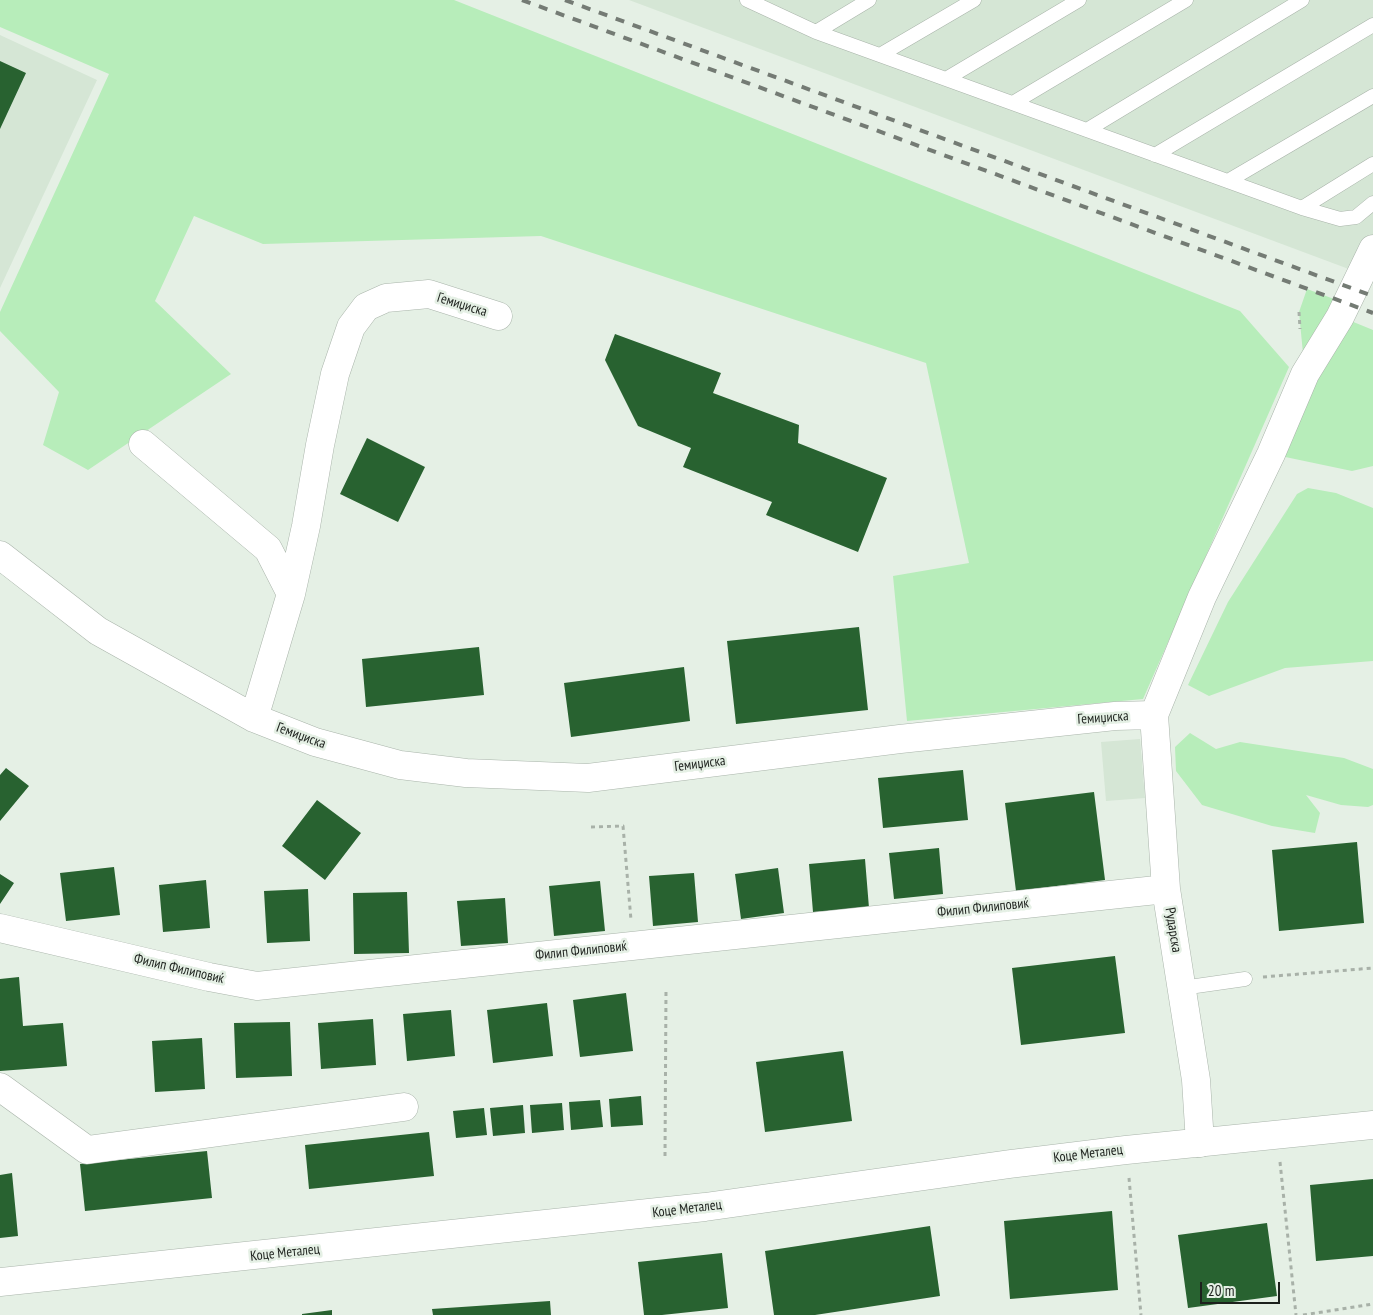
<!DOCTYPE html>
<meta charset="utf-8">
<style>
body{margin:0}
#map{position:relative;width:1373px;height:1315px;overflow:hidden;background:#e5f0e5;font-family:"PT Sans Narrow",sans-serif}
canvas{display:block}
.scale{position:absolute;left:1200px;top:1282px;width:80px;height:22px;box-sizing:border-box;border:2px solid #1c201c;border-top:0;padding-left:6px;font-size:15px;line-height:18px;white-space:nowrap;color:#1c201c;-webkit-text-stroke:4px #e5f0e5;paint-order:stroke}
</style>
<div id="map">
<canvas width="1373" height="1315"></canvas>
<div class="scale">20 m</div>
</div>
<script>
const ctx = document.querySelector('canvas').getContext('2d');
ctx.lineJoin = 'round';
function paint(path, color) { ctx.fillStyle = color; ctx.fill(path, 'evenodd'); }
const toPath = rows => new Path2D(rows.map(r => 'M' + r).join(''));
function strokePath(path, color, width, dash) { ctx.strokeStyle = color; ctx.lineWidth = width; ctx.lineCap = dash ? 'butt' : 'round'; ctx.setLineDash(dash || []); ctx.stroke(path); }
function drawText(font, color, halo, rows, align = 'center') {
  ctx.font = font + ' "PT Sans Narrow",sans-serif'; ctx.lineWidth = 5; ctx.setLineDash([]); ctx.textBaseline = 'middle'; ctx.strokeStyle = halo; ctx.fillStyle = color; for (const [text, x, y, turn = 0] of rows) {
    ctx.save(); ctx.translate(x, y); ctx.rotate((+turn || 0) * Math.PI / 180); ctx.textAlign = isNaN(turn) ? turn : align; if (halo) ctx.strokeText(text, 0, 0); ctx.fillText(text, 0, 0); ctx.restore();
  }
}
const built = toPath([
 [629,0,1373,0,1373,278,1346,268],
 [0,35,97,80,0,288],
 [1140,739,1145,798,1106,801,1101,742]
]);
const green = toPath([
 [0,0,454,0,1240,311,1289,367,1143,699,907,721,893,576,969,563,926,363,541,236,263,244,194,216,155,301,231,374,88,470,43,445,59,392,0,331,0,312,109,74,0,27],
 [1307,289,1334,299,1329,312,1373,330,1373,466,1352,471,1271,454,1305,374,1299,312],
 [1308,488,1336,493,1373,508,1373,661,1285,668,1209,696,1188,685,1228,602,1297,494],
 [1190,733,1216,749,1240,742,1344,758,1373,769,1373,805,1368,807,1341,805,1306,795,1320,813,1315,833,1272,826,1202,805,1176,771,1175,747]
]);
const building = toPath([
 [0,61,26,73,0,129],
 [615,334,721,373,713,393,799,425,798,443,887,478,858,552,766,515,772,502,683,467,691,448,638,426,605,360],
 [367,438,425,467,398,522,340,494],
 [859,627,868,710,736,724,727,641],
 [479,647,484,695,366,707,362,659],
 [684,667,690,721,571,737,564,683],
 [6,768,29,786,0,821,0,775],
 [963,770,968,820,883,828,878,778],
 [1094,792,1105,880,1016,891,1005,803],
 [317,800,361,833,325,880,282,846],
 [1357,842,1364,923,1279,931,1272,850],
 [939,848,943,894,894,899,889,853],
 [865,859,869,908,813,912,809,864],
 [114,867,120,915,66,921,60,873],
 [778,868,784,913,741,919,735,874],
 [694,873,698,922,653,926,649,876],
 [0,874,14,883,0,904],
 [206,880,210,928,163,932,159,885],
 [600,881,605,931,554,936,549,886],
 [308,889,310,941,267,943,264,891],
 [407,892,409,953,354,954,353,893],
 [505,898,508,943,461,946,457,901],
 [1115,956,1125,1033,1021,1045,1012,968],
 [19,977,23,1026,63,1023,67,1066,0,1071,0,979],
 [626,993,633,1051,580,1057,573,1000],
 [547,1003,553,1056,493,1063,487,1010],
 [451,1010,455,1056,407,1061,403,1014],
 [373,1019,376,1065,321,1069,318,1023],
 [290,1022,292,1076,236,1078,234,1023],
 [202,1038,205,1089,155,1092,152,1041],
 [843,1051,852,1121,765,1132,756,1062],
 [641,1096,643,1125,611,1127,609,1099],
 [600,1100,603,1127,571,1130,569,1102],
 [562,1103,564,1130,532,1133,530,1105],
 [523,1105,525,1133,493,1136,490,1108],
 [484,1108,487,1135,456,1138,453,1111],
 [429,1132,434,1176,309,1189,305,1145],
 [207,1151,212,1198,85,1211,80,1164],
 [12,1173,18,1236,0,1238,0,1175],
 [1373,1179,1373,1256,1316,1261,1310,1185],
 [1112,1211,1118,1290,1010,1299,1004,1221],
 [1267,1223,1277,1296,1188,1308,1178,1235],
 [930,1226,940,1296,815,1315,774,1315,765,1251],
 [722,1253,728,1308,662,1315,644,1315,638,1262],
 [550,1301,551,1315,433,1315,432,1309],
 [332,1310,332,1315,302,1315,302,1314]
]);
const path = toPath([
 [1299,312,1300,329],
 [591,827,623,826,631,920],
 [1263,977,1373,968],
 [665,1156,666,990],
 [1280,1162,1296,1315],
 [1129,1178,1141,1315],
 [1303,1315,1373,1304]
]);
const lane = toPath([
 [747,0,816,32,1302,208,1340,219,1356,217,1373,203],
 [816,32,869,0],
 [880,55,974,0],
 [946,79,1079,0],
 [1013,103,1186,0],
 [1087,130,1302,0],
 [1155,155,1373,25],
 [1228,181,1373,96],
 [1302,208,1373,164],
 [1182,988,1245,979]
]);
const street = toPath([
 [143,444,268,549,291,594,254,718],
 [0,555,98,631,254,718,315,742,400,765,466,773,588,778,900,739,1115,716,1154,715],
 [291,594,306,526,320,445,335,374,351,327,366,307,386,298,429,294,498,316],
 [0,928,209,977,257,986,1166,889],
 [0,1087,87,1150,404,1107],
 [1200,1143,1196,1080,1166,889,1154,715,1202,597,1271,454,1305,374,1340,317,1373,249]
]);
const secondary = toPath([
 [0,1282,705,1207,1010,1164,1126,1150,1373,1125]
]);
const rail = toPath([
 [522,0,1373,313],
 [565,0,1373,296]
]);
const streetNames = [
 ["Гемиџиска",462,305,17],
 ["Гемиџиска",1103,718,-4],
 ["Гемиџиска",301,736,20],
 ["Гемиџиска",700,764,-7],
 ["Филип Филиповиќ",983,908,-6],
 ["Рударска",1173,930,81],
 ["Филип Филиповиќ",581,951,-6],
 ["Филип Филиповиќ",179,969,13],
 ["Коце Металец",1088,1154,-7],
 ["Коце Металец",687,1209,-7],
 ["Коце Металец",285,1253,-6]
];
paint(built, '#d5e6d5');
paint(green, '#b7edba');
paint(building, '#286230');
strokePath(lane, '#a9b4aa', 15);
strokePath(street, '#a9b4aa', 29);
strokePath(secondary, '#a9b4aa', 29);
strokePath(path, '#a8b1a8', 3, [4, 4]);
strokePath(lane, '#fff', 14);
strokePath(street, '#fff', 28);
strokePath(secondary, '#fff', 28);
strokePath(rail, '#747b74', 4, [9, 9]);
drawText('14px', '#1c201c', '#e5f0e5', streetNames);
</script>
